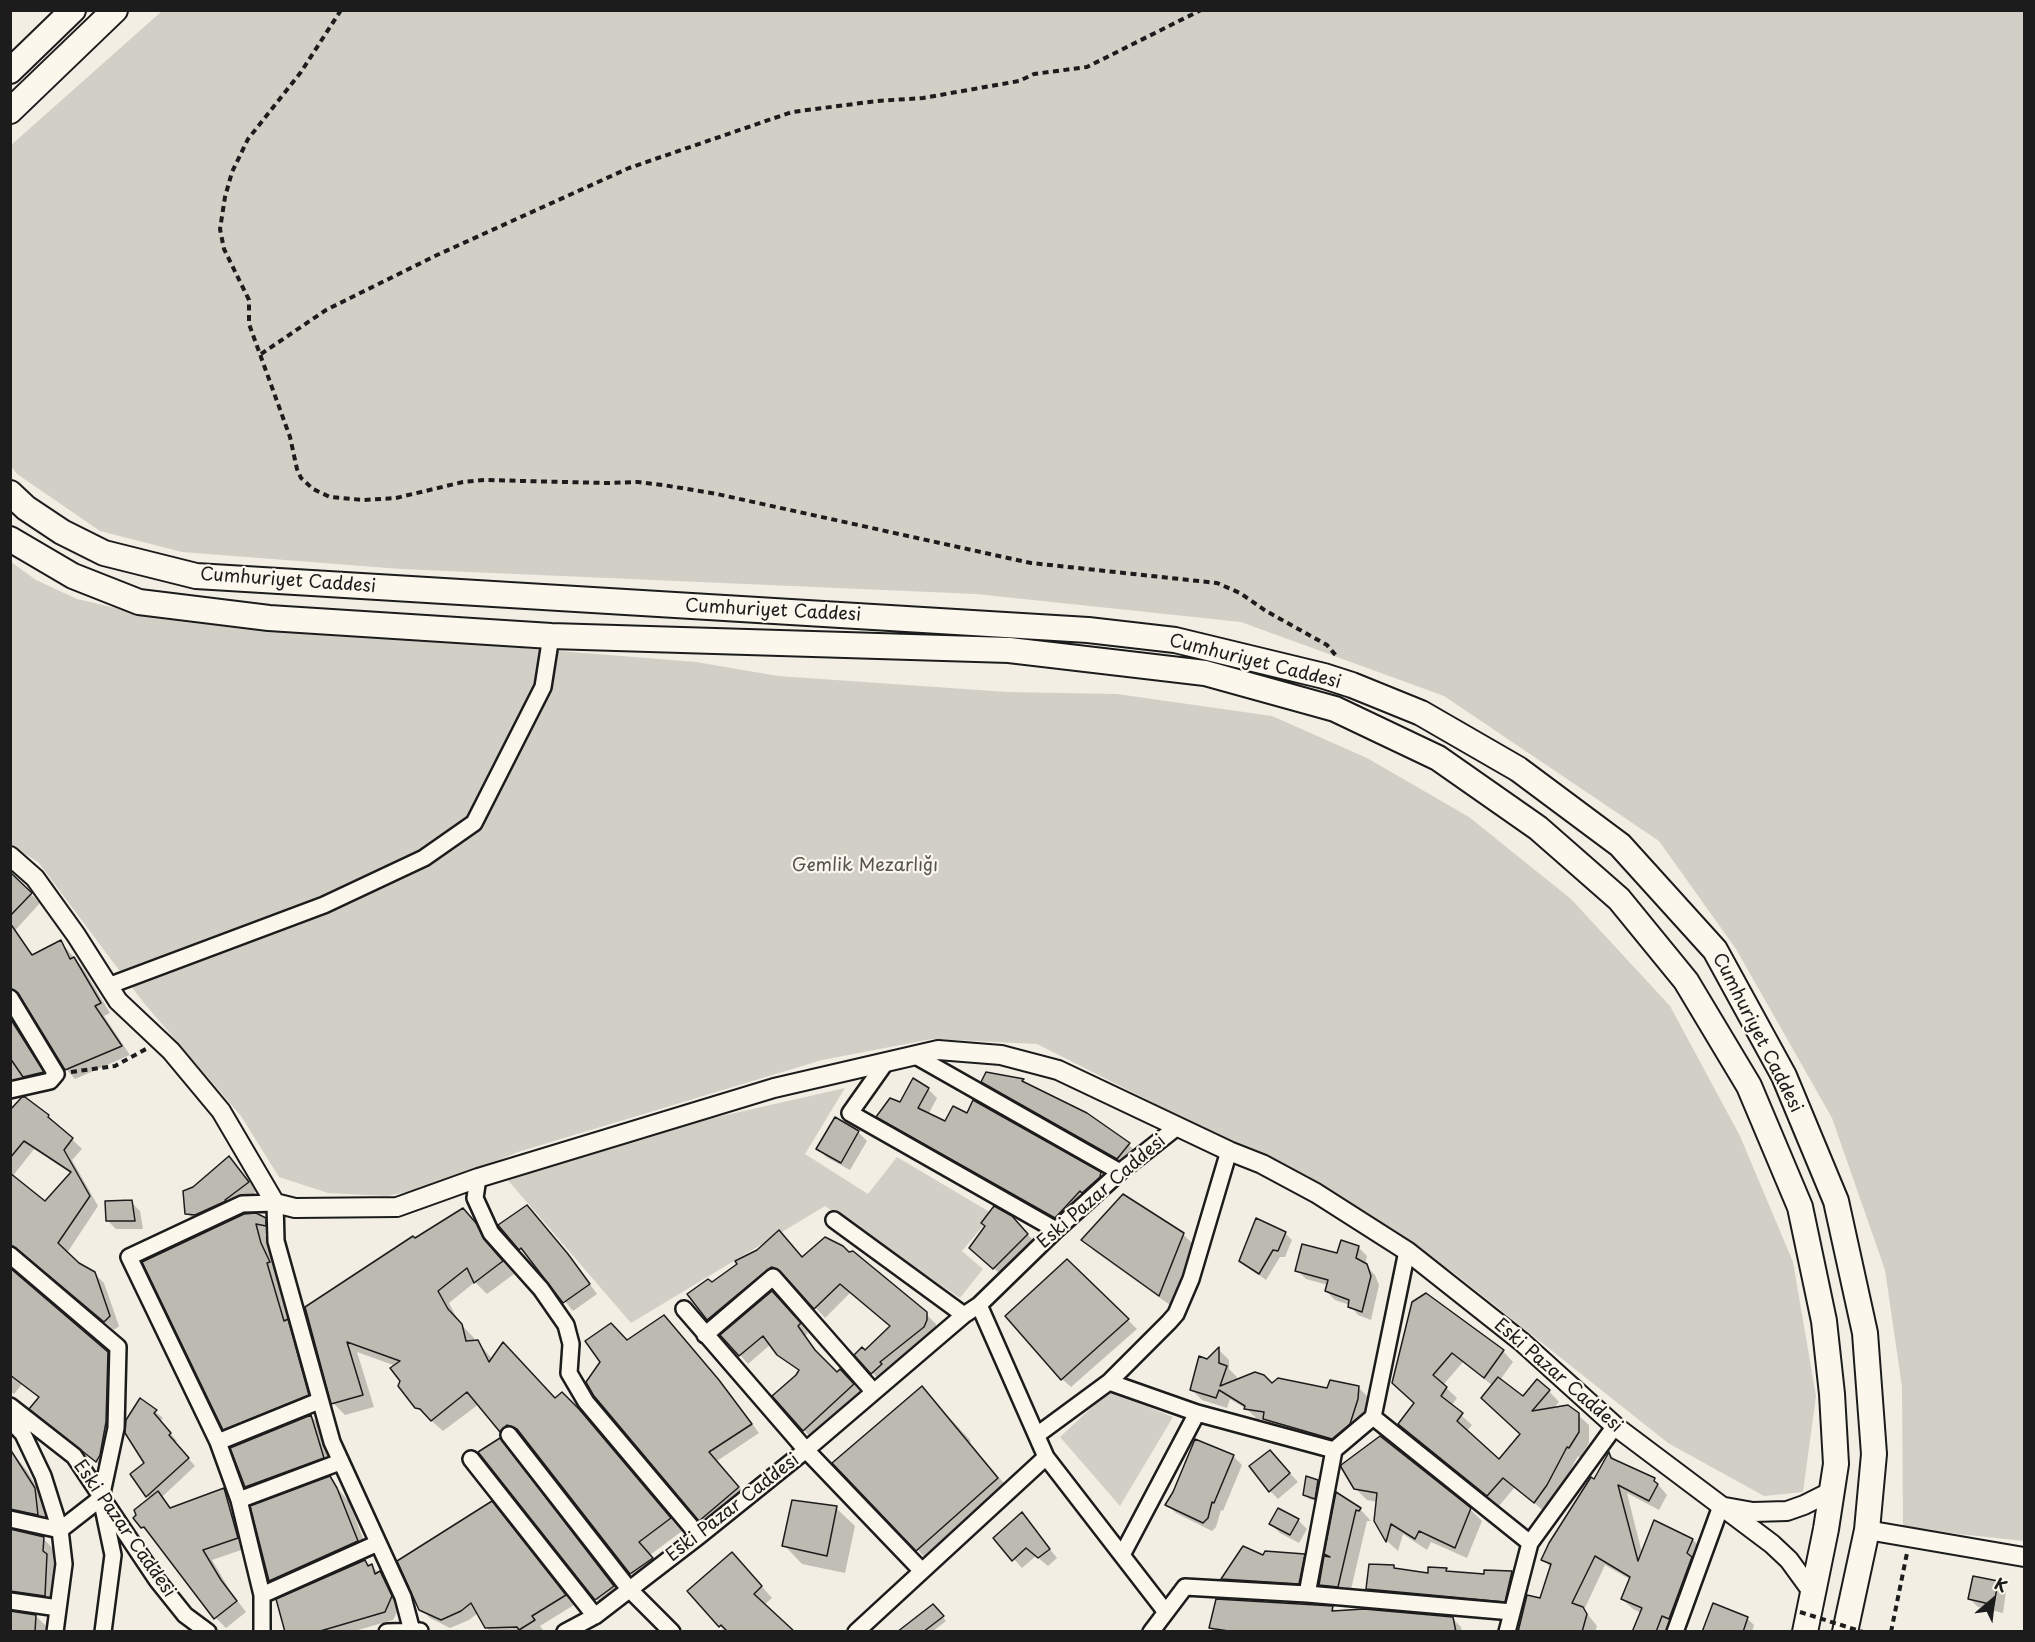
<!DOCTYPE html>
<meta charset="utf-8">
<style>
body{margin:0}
#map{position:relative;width:2035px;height:1642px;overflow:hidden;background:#f2eee4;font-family:"Playpen Sans",sans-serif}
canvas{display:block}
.frame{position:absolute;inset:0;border:12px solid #1c1c1c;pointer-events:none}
.north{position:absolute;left:1963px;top:1570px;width:60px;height:60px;-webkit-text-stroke:4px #fbf7ec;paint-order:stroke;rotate:28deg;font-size:16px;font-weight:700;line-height:24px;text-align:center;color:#1c1c1c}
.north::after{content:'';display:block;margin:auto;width:21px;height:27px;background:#1c1c1c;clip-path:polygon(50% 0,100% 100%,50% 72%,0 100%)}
</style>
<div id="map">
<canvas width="2035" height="1642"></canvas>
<div class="frame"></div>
<div class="north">K</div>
</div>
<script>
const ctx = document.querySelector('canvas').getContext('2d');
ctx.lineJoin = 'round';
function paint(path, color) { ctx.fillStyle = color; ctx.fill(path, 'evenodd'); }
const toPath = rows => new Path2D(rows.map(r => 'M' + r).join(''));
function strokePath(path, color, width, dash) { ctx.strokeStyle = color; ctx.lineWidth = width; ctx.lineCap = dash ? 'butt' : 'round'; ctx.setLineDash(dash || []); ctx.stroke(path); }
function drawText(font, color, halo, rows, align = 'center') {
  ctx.font = font + ' "Playpen Sans",sans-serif'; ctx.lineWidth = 4.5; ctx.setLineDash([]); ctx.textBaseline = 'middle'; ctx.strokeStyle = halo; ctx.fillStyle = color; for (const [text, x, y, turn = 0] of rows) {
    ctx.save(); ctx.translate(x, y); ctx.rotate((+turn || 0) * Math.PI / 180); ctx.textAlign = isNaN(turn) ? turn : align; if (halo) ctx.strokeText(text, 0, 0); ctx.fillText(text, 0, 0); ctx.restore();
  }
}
const green = toPath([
 [162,11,2024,11,2024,1541,1903,1528,1902,1387,1885,1270,1832,1118,1736,949,1659,841,1444,696,1241,622,976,594,401,569,182,552,100,531,17,474,11,466,10,146],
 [11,562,36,580,77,599,163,619,696,662,778,676,1007,692,1117,694,1272,716,1367,758,1469,817,1571,899,1670,1006,1740,1136,1793,1262,1816,1396,1803,1492,1764,1496,1668,1443,1454,1273,1308,1176,1191,1122,1037,1044,932,1039,822,1060,518,1152,436,1186,387,1196,328,1193,279,1177,241,1116,143,1002,38,862,11,845],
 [845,1088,805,1154,868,1194,897,1157,993,1214,962,1251,983,1269,960,1298,825,1206,631,1323,506,1178,691,1123],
 [1109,1391,1173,1417,1120,1506,1060,1437]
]);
const shadow = toPath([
 [16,879,40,903,10,936,10,885],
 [10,939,19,939,34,956,61,942,83,968,110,1013,104,1016,130,1055,75,1079,66,1069,24,999,20,997,11,1002,10,1008],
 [10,1014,52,1082,10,1091],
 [987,1073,1023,1080,1029,1086,1086,1114,1129,1145,1137,1153,1127,1167,992,1091,983,1082],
 [913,1080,928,1089,937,1098,928,1115,946,1123,1100,1174,1109,1182,1064,1226,886,1125,878,1116,901,1104],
 [10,1113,48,1116,82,1149,72,1160,98,1206,67,1253,78,1265,94,1273,104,1283,119,1326,114,1330,27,1256,16,1255,10,1261],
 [34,1149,72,1174,46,1203,12,1177],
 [858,1132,867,1141,850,1170,826,1157,818,1148],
 [237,1167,257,1191,233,1209,196,1222,187,1213],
 [131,1202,140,1211,143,1229,116,1229,107,1220],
 [535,1216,576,1265,597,1294,573,1311,529,1257,520,1249],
 [265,1219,275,1229,275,1235,265,1234,271,1255,279,1272,277,1273,292,1325,318,1405,234,1439,224,1429,144,1262],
 [474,1221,487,1237,495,1253,514,1274,487,1294,475,1282,449,1303,459,1322,474,1338,474,1342,478,1342,493,1360,555,1400,562,1394,591,1423,682,1531,650,1555,664,1570,643,1585,631,1573,526,1439,520,1437,513,1442,479,1404,443,1431,416,1407,401,1381,396,1366,357,1352,374,1407,345,1415,333,1403,306,1308,415,1240],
 [1020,1227,1036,1243,1003,1276,980,1257],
 [1285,1233,1292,1240,1285,1257,1280,1257,1266,1280,1240,1261],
 [1183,1234,1194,1245,1170,1305,1094,1251,1083,1240],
 [1359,1248,1367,1256,1365,1265,1375,1275,1379,1285,1371,1320,1358,1315,1350,1305,1335,1300,1326,1291,1328,1285,1306,1279,1297,1270],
 [803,1258,926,1314,936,1324,936,1330,882,1383,856,1355,865,1352,891,1326,850,1293,825,1318,790,1279,781,1277,718,1329,690,1295,711,1284],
 [1067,1261,1137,1329,1071,1387,1062,1379],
 [10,1270,117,1363,106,1470,41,1418,40,1398,22,1384,14,1394,10,1391],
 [781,1301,808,1333,805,1336,824,1361,837,1374,849,1379,862,1394,812,1439,804,1430,800,1372,788,1363,771,1344,748,1364,723,1335],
 [1413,1303,1503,1351,1513,1362,1500,1380,1523,1398,1549,1391,1559,1402,1553,1409,1578,1415,1589,1425,1589,1443,1580,1458,1578,1456,1557,1495,1545,1512,1515,1487,1499,1506,1400,1424,1416,1404],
 [1463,1362,1493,1386,1522,1434,1499,1461,1466,1432,1472,1425,1451,1406,1457,1398,1443,1385],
 [672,1326,727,1390,759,1433,717,1461,746,1496,709,1528,595,1396,587,1380,602,1362,627,1342],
 [1219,1350,1229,1360,1229,1369,1237,1377,1236,1382,1328,1390,1358,1387,1369,1398,1369,1410,1343,1449,1275,1429,1266,1420,1257,1419,1248,1410,1230,1399,1227,1408,1202,1400,1192,1390,1207,1361],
 [922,1388,971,1441,969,1442,1013,1494,933,1566,834,1463],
 [141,1400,163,1418,160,1421,177,1441,175,1443,195,1466,162,1497,172,1509,224,1490,234,1500,247,1548,212,1560,231,1592,246,1612,226,1628,216,1618,154,1537,142,1527,150,1499,132,1474,145,1463],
 [311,1416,320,1425,331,1466,255,1495,246,1487],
 [500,1440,622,1595,605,1608,596,1599],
 [10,1450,28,1472,44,1499,47,1524,12,1523,10,1531],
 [1610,1454,1618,1463,1654,1480,1667,1495,1659,1510,1627,1493,1642,1553,1655,1522,1693,1540,1703,1550,1670,1632,1633,1632,1641,1613,1633,1609,1622,1599,1631,1580,1605,1565,1584,1610,1597,1626,1595,1632,1520,1632,1541,1600,1551,1568,1543,1559,1594,1481],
 [1233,1456,1242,1465,1223,1511,1221,1510,1216,1527,1212,1531,1176,1513,1167,1505],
 [1279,1461,1298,1482,1278,1499,1270,1491],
 [329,1478,349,1502,369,1554,283,1593,270,1580,252,1507],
 [1318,1481,1322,1485,1319,1502,1309,1499,1305,1495],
 [1355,1488,1470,1509,1482,1521,1467,1558,1431,1542,1427,1550,1403,1534,1398,1551,1387,1541,1375,1521,1377,1502,1367,1500],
 [1337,1494,1360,1509,1371,1521,1367,1521,1349,1598,1332,1596,1320,1585,1331,1558,1326,1553],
 [836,1508,855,1526,845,1573,802,1564,784,1545],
 [500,1511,574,1605,540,1626,543,1630,539,1632,490,1632,478,1613,469,1620,450,1628,430,1618,421,1609],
 [1022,1514,1057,1558,1048,1566,1036,1556,1022,1568,1014,1559],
 [1298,1520,1307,1529,1299,1543,1280,1533,1271,1524],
 [10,1531,43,1538,53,1549,53,1562,57,1565,54,1606,13,1604,10,1609],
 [1304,1556,1313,1565,1307,1592,1231,1587,1223,1579],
 [365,1561,389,1581,400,1606,393,1620,351,1632,286,1632,278,1605],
 [743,1565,772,1598,764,1605,793,1632,725,1632,720,1626],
 [1393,1567,1396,1569,1430,1574,1446,1570,1449,1573,1485,1576,1511,1573,1520,1582,1513,1610,1376,1598,1368,1589],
 [1997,1582,2006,1591,2003,1613,1978,1607,1969,1598],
 [933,1606,946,1621,932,1632,900,1632],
 [1332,1608,1337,1613,1452,1618,1461,1627,1462,1632,1213,1632,1210,1627],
 [36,1616,46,1626,45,1632,10,1632],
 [1747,1618,1754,1625,1752,1632,1704,1632]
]);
const building = toPath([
 [10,872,32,893,10,916,10,872],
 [10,923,32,955,61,940,70,959,74,957,101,1003,95,1006,122,1046,65,1070,18,993,10,988,10,923],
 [10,1018,44,1072,23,1077,10,1058,10,1018],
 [986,1072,1024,1079,1022,1081,1087,1113,1130,1143,1117,1159,981,1082,986,1072],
 [913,1078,929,1088,918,1108,945,1121,953,1106,967,1113,973,1100,1101,1172,1100,1177,1082,1193,1080,1191,1055,1218,876,1117,890,1098,900,1102,913,1078],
 [22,1097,25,1097,49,1115,48,1117,73,1138,64,1150,90,1196,58,1243,79,1263,95,1272,110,1316,104,1322,16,1248,10,1245,10,1173,45,1201,71,1172,24,1141,10,1158,10,1110,22,1097],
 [835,1117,859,1131,841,1163,816,1149,835,1117],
 [229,1156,249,1182,225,1200,226,1201,195,1215,185,1214,183,1191,193,1187,229,1156],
 [1123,1194,1184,1233,1159,1296,1081,1240,1123,1194],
 [132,1200,135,1221,106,1221,105,1201,132,1200],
 [527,1205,568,1254,590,1284,563,1303,521,1248,519,1250,498,1225,527,1205],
 [994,1206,1012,1216,1028,1234,993,1269,969,1248,985,1226,981,1223,994,1206],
 [463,1208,476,1223,484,1239,503,1261,474,1283,467,1268,438,1291,448,1309,462,1324,466,1341,478,1340,489,1362,503,1342,555,1398,562,1392,579,1409,671,1518,639,1542,653,1558,630,1574,517,1429,507,1425,500,1432,467,1392,431,1421,420,1409,415,1408,398,1386,400,1381,390,1368,400,1361,347,1342,363,1395,331,1404,305,1307,413,1236,415,1238,463,1208],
 [256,1213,266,1218,266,1226,256,1224,261,1243,270,1262,267,1263,284,1321,288,1319,309,1395,223,1430,142,1262,244,1214,256,1213],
 [1256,1218,1286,1232,1278,1251,1273,1250,1259,1274,1239,1261,1256,1218],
 [779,1230,802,1257,825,1237,843,1246,849,1252,853,1251,927,1312,927,1320,924,1327,880,1362,882,1364,871,1374,854,1355,862,1347,865,1350,890,1326,840,1284,814,1309,780,1271,772,1267,767,1270,707,1320,687,1294,708,1279,712,1282,737,1264,735,1261,757,1250,779,1230],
 [1341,1240,1359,1246,1356,1258,1367,1264,1371,1276,1362,1312,1348,1307,1349,1300,1325,1291,1328,1280,1295,1271,1302,1244,1337,1253,1341,1240],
 [1067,1259,1129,1319,1061,1380,1005,1316,1067,1259],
 [10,1268,108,1352,106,1422,100,1455,96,1462,29,1409,39,1397,10,1375,10,1268],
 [772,1291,801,1323,798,1326,815,1350,837,1372,840,1369,854,1384,803,1431,772,1396,796,1375,799,1370,777,1355,763,1336,739,1356,720,1335,772,1291],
 [1426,1293,1504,1350,1484,1378,1452,1353,1433,1375,1447,1387,1441,1396,1463,1413,1457,1421,1499,1459,1520,1434,1481,1398,1498,1377,1523,1396,1537,1379,1550,1390,1532,1411,1568,1405,1579,1413,1579,1432,1569,1448,1567,1447,1547,1485,1534,1503,1503,1478,1487,1496,1398,1424,1414,1403,1392,1383,1412,1302,1426,1293],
 [664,1315,719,1380,752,1424,709,1452,739,1487,699,1521,594,1396,586,1382,600,1362,585,1341,611,1323,627,1340,664,1315],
 [1219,1347,1219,1363,1227,1366,1220,1386,1255,1372,1264,1375,1272,1383,1278,1378,1327,1388,1330,1380,1359,1386,1358,1399,1350,1424,1332,1439,1263,1419,1264,1412,1244,1409,1245,1406,1219,1390,1216,1398,1190,1390,1199,1356,1207,1359,1219,1347],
 [922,1386,998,1478,916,1551,832,1463,922,1386],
 [140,1398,157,1410,154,1413,171,1433,169,1435,189,1458,146,1497,130,1474,144,1463,125,1433,126,1420,140,1398],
 [311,1415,324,1458,245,1487,230,1448,311,1415],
 [1380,1436,1471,1508,1455,1548,1419,1531,1415,1539,1391,1524,1386,1542,1374,1521,1377,1493,1354,1489,1341,1467,1341,1465,1380,1436],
 [500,1438,614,1586,595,1600,478,1452,500,1438],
 [1195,1439,1234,1455,1214,1503,1212,1502,1208,1518,1203,1523,1165,1505,1173,1492,1195,1439],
 [10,1449,35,1488,38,1515,10,1509,10,1449],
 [1270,1450,1290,1473,1269,1492,1249,1466,1270,1450],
 [1609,1452,1611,1458,1655,1478,1654,1481,1658,1484,1649,1501,1618,1485,1638,1561,1654,1520,1693,1539,1687,1553,1692,1557,1669,1619,1662,1616,1656,1632,1632,1632,1642,1608,1621,1599,1630,1577,1595,1556,1572,1603,1583,1607,1587,1614,1582,1632,1518,1632,1527,1595,1540,1598,1551,1564,1541,1560,1549,1543,1591,1477,1594,1479,1609,1452],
 [330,1476,337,1488,358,1541,269,1581,250,1506,330,1476],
 [1306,1476,1318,1480,1315,1499,1303,1495,1306,1476],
 [224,1488,238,1538,203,1550,221,1580,237,1601,214,1619,144,1527,141,1528,133,1518,136,1515,134,1510,158,1491,170,1508,224,1488],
 [1336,1492,1361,1508,1359,1511,1356,1510,1338,1587,1319,1585,1324,1556,1330,1557,1324,1554,1336,1492],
 [792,1500,837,1506,827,1556,782,1546,792,1500],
 [492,1501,566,1595,532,1616,535,1620,519,1630,517,1627,485,1628,471,1603,461,1611,441,1620,419,1610,397,1561,492,1501],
 [1278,1508,1299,1519,1290,1535,1269,1524,1278,1508],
 [1022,1512,1050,1549,1038,1558,1026,1548,1012,1561,993,1538,1022,1512],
 [10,1529,44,1537,43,1551,47,1554,45,1596,10,1591,10,1529],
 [1243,1546,1263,1555,1265,1551,1305,1554,1299,1584,1221,1579,1243,1546],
 [732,1552,762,1586,754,1594,795,1632,728,1632,721,1625,719,1627,687,1591,732,1552],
 [365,1560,368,1566,372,1564,375,1574,380,1571,392,1596,385,1612,317,1632,285,1632,276,1599,365,1560],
 [1369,1564,1394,1565,1394,1568,1428,1573,1428,1567,1447,1568,1446,1571,1484,1574,1484,1570,1512,1571,1505,1602,1366,1589,1369,1564],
 [1973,1576,1998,1581,1994,1605,1968,1599,1973,1576],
 [1216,1599,1333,1606,1332,1611,1364,1609,1453,1617,1456,1632,1235,1632,1209,1628,1216,1599],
 [1713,1603,1748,1617,1743,1632,1702,1632,1713,1603],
 [933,1604,944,1616,923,1632,897,1632,933,1604],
 [10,1611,36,1615,35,1632,10,1632,10,1611]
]);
const path = toPath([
 [341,10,301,72,248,139,232,172,225,197,220,229,224,249,249,300,249,324,290,437,297,469,301,478,313,489,330,497,364,500,396,498,463,482,484,480,607,483,638,482,663,485,717,494,1031,563,1217,583,1240,593,1266,611,1327,645,1338,658],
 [261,354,326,310,437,255,629,168,792,112,877,101,923,98,1019,81,1034,74,1087,67,1201,10],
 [71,1072,115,1066,146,1049],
 [1891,1632,1907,1553]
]);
const minor = toPath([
 [108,986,324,905,424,858,474,823,543,687,551,636],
 [10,998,56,1074,50,1081,10,1090],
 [914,1055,1120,1172],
 [886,1062,850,1113,1056,1230],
 [478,1178,475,1198,491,1233,541,1289,566,1325,571,1344,569,1373,586,1402,699,1536],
 [834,1220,964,1315],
 [1407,1251,1373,1417,1530,1543],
 [10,1255,118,1347,116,1428,101,1498,113,1555,103,1632],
 [979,1305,1046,1457,1165,1611],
 [684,1309,806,1450,921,1570],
 [705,1335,773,1277,873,1391],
 [1109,1382,1197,1413,1334,1450],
 [10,1406,74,1456,157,1580,185,1615,208,1632],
 [10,1420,23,1434,43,1476,60,1530,64,1564,55,1632],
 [509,1435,629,1589,672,1632],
 [1037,1435,1109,1382,1169,1322,1176,1314,1191,1279,1229,1151],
 [218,1442,319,1401],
 [471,1459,595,1616],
 [239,1500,340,1462],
 [10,1519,60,1530,101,1498],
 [1122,1555,1197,1413],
 [1307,1594,1334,1450,1373,1417],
 [262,1595,378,1543],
 [10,1601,58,1608],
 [262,1632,262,1595,239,1500,218,1442,129,1257,242,1204,275,1203,276,1241,332,1442,403,1597,412,1631],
 [387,1632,420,1631],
 [565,1632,595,1616,699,1536,806,1450,964,1315,979,1305,1056,1230,1120,1172,1177,1127],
 [856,1632,1046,1457],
 [1151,1632,1185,1587,1307,1594,1512,1612],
 [1507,1632,1530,1543,1615,1426],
 [1675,1632,1721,1506]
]);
const tertiary = toPath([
 [10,856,35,878,76,935,118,1001,171,1051,221,1111,275,1203,295,1208,397,1207,478,1178,774,1088,938,1050,1001,1055,1058,1070,1229,1151,1262,1164,1316,1193,1407,1251,1522,1342,1615,1426,1772,1544,1789,1560,1813,1593],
 [1725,1507,1753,1512,1787,1511,1804,1505,1832,1491],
 [1867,1530,2024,1557]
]);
const primary = toPath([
 [10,71,73,10],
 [10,111,115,10],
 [10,493,26,508,62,532,104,553,196,576,1088,630,1175,640,1324,676,1352,685,1421,713,1518,769,1620,845,1715,950,1784,1076,1836,1201,1865,1333,1874,1454,1867,1530,1845,1632],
 [10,539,73,576,139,602,269,618,551,636,1009,650,1205,673,1335,709,1438,758,1538,828,1619,899,1686,981,1749,1086,1800,1207,1824,1321,1832,1394,1836,1464,1826,1529,1805,1632]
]);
const pathBridge = toPath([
 [1800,1612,1863,1632]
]);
const streetNames = [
 ["Cumhuriyet Caddesi",288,581,4],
 ["Cumhuriyet Caddesi",773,611,3],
 ["Cumhuriyet Caddesi",1255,662,14],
 ["Cumhuriyet Caddesi",1757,1033,63],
 ["Eski Pazar Caddesi",1102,1192,-41],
 ["Eski Pazar Caddesi",1558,1376,41],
 ["Eski Pazar Caddesi",733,1508,-38],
 ["Eski Pazar Caddesi",124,1529,55]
];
const parkNames = [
 ["Gemlik Mezarlığı",865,866]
];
paint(green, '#d2cfc6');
paint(shadow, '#0003');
paint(building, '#bdbab1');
strokePath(building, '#1c1c1c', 1.5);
strokePath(minor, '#1c1c1c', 20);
strokePath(tertiary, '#1c1c1c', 22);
strokePath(primary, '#1c1c1c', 28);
strokePath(path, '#1c1c1c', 4, [6, 4.5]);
strokePath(minor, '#fbf7ec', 15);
strokePath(tertiary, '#fbf7ec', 18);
strokePath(primary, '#fbf7ec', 24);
strokePath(pathBridge, '#1c1c1c', 4, [6, 4.5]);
drawText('18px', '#1c1c1c', '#fbf7ec', streetNames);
drawText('18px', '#53524f', '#fbf7ec', parkNames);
</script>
